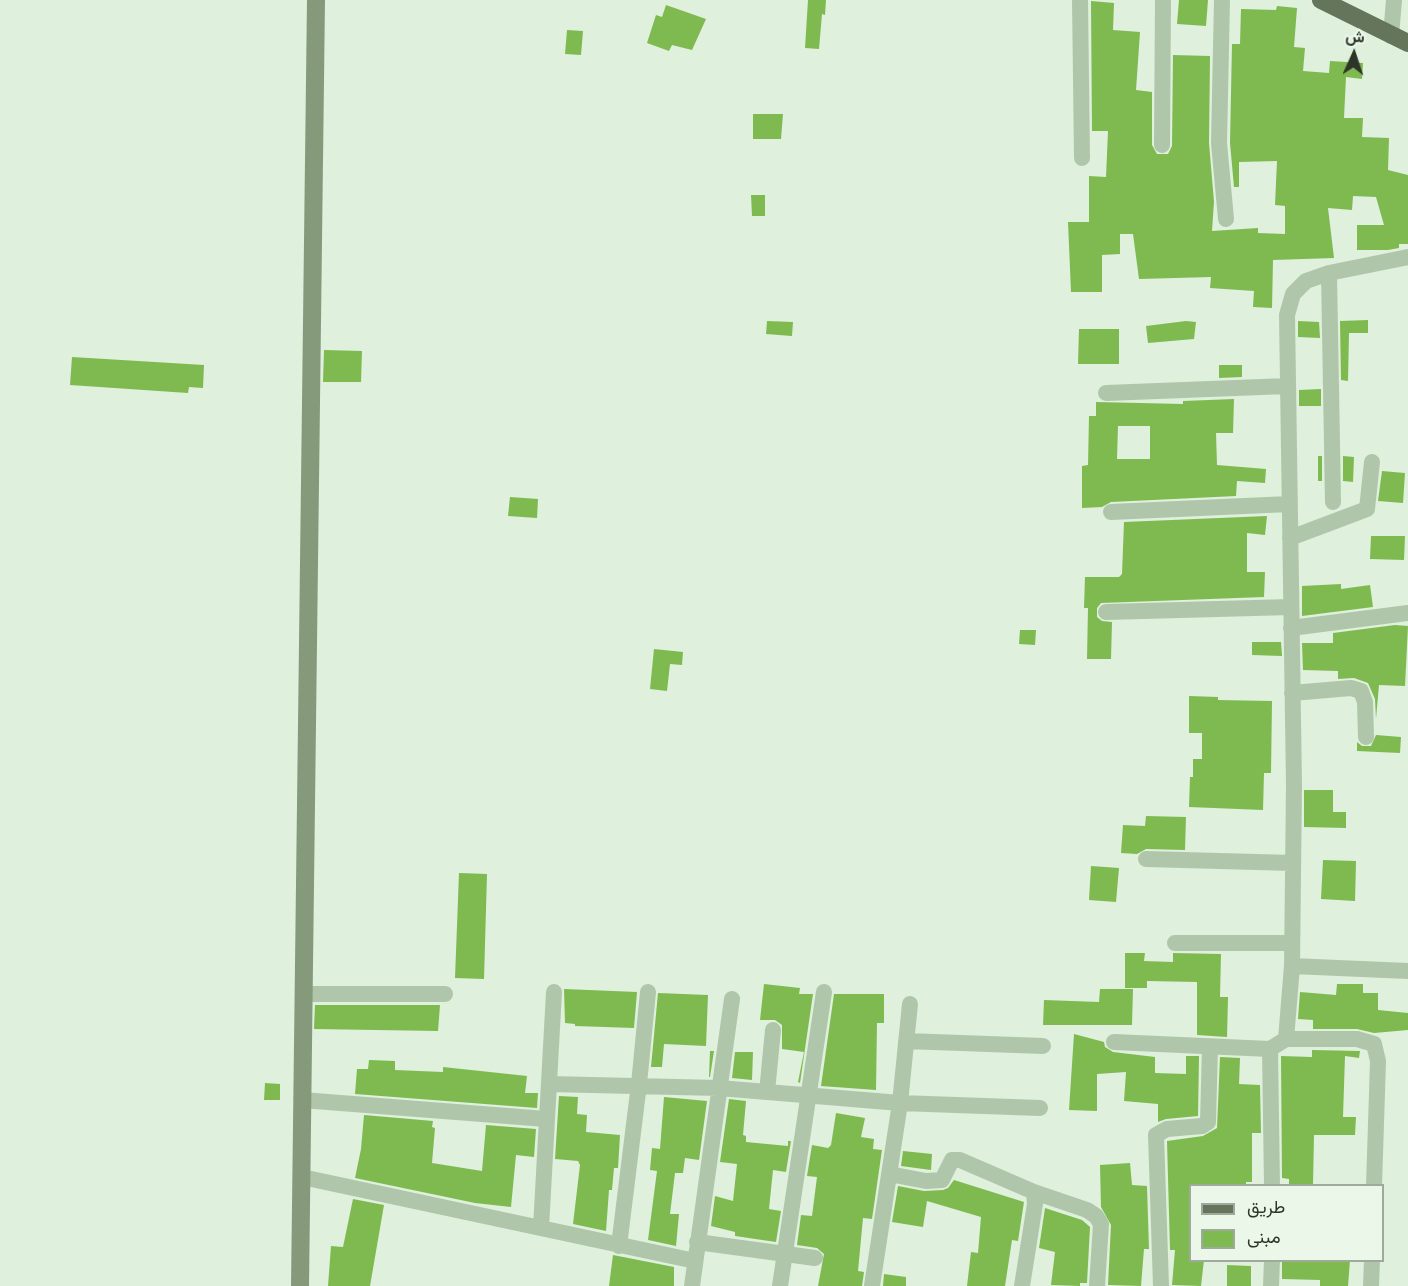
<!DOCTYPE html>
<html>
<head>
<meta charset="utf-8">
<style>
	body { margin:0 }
	#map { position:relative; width:1408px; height:1286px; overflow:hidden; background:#dff0dd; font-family:"Asap Condensed",Vazirmatn,sans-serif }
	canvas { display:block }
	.legend { position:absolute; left:1189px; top:1184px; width:195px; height:78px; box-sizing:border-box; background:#ebf8e9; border:2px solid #9faa9c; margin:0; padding:8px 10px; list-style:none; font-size:18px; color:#2d3529 }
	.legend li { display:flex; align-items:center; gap:12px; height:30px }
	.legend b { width:30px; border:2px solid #9faa9c }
	.north { position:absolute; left:1324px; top:24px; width:60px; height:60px; -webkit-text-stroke:4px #ebf8e9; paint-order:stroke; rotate:3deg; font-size:16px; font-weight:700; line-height:24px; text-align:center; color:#2d3529 }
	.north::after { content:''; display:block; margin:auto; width:21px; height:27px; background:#2d3529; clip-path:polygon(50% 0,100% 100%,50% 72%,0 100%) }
</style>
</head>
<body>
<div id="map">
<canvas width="1408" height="1286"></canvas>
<ul class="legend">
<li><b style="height:8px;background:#64755b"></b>طريق</li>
<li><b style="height:16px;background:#7eba50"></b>مبنى</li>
</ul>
<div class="north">ش</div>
</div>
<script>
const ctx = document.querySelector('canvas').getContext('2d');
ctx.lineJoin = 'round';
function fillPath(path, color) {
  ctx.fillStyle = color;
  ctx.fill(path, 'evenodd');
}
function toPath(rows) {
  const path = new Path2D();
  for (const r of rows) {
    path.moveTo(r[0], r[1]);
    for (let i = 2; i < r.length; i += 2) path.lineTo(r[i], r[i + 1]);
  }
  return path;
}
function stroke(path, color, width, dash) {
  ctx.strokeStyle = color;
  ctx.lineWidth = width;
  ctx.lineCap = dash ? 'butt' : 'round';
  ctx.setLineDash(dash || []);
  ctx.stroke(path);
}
fillPath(toPath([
	[808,0,826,0,825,15,822,14,819,49,805,48],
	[1179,0,1208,0,1206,26,1177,24],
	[1091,1,1114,3,1113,30,1140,32,1136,90,1152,92,1152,145,1157,154,1168,154,1172,146,1173,55,1210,56,1209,143,1214,202,1212,231,1258,228,1258,233,1285,234,1285,206,1275,205,1277,161,1239,162,1239,187,1234,187,1230,143,1232,44,1240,44,1241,9,1276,10,1277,6,1297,8,1294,47,1305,48,1303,71,1329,73,1330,61,1363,63,1362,79,1346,77,1344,118,1363,118,1362,137,1389,138,1388,170,1408,175,1408,244,1399,244,1399,248,1388,250,1357,250,1357,225,1384,225,1376,197,1353,196,1352,210,1328,208,1334,258,1273,260,1272,308,1253,307,1254,291,1210,288,1211,277,1139,279,1133,234,1120,234,1120,254,1102,255,1102,292,1071,292,1068,222,1089,222,1089,176,1106,177,1108,131,1092,131],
	[666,5,706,19,692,50,672,45,669,51,647,43,656,15,662,17],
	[567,30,583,31,581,55,565,54],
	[753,114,783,114,781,139,753,139],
	[751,195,765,195,765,216,752,216],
	[1368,320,1368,333,1349,333,1348,381,1341,380,1340,321],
	[767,321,793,322,792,336,766,334],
	[1186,321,1196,322,1194,339,1148,343,1146,326],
	[1298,321,1319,322,1320,338,1298,337],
	[1079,329,1119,329,1119,364,1078,364],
	[324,350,362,351,361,382,323,382],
	[72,357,204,365,203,388,189,387,188,393,70,385],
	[1219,365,1242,365,1242,377,1219,378],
	[1321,389,1321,406,1299,406,1299,390],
	[1234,399,1233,433,1216,433,1217,465,1266,469,1265,483,1237,481,1236,496,1111,502,1102,507,1082,508,1082,466,1088,465,1089,416,1096,416,1096,402,1183,404,1183,401],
	[1118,426,1150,426,1150,459,1117,459],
	[1318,456,1322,456,1322,481,1318,481],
	[1343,456,1354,457,1353,482,1343,481],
	[1382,471,1405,473,1403,503,1378,501],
	[510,497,538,499,537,518,508,516],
	[1267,516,1265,535,1247,533,1247,572,1265,572,1264,597,1101,603,1097,608,1097,617,1102,621,1112,622,1111,659,1087,659,1088,608,1084,608,1085,577,1119,577,1122,574,1124,522],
	[1371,536,1405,536,1404,560,1370,559],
	[1341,584,1341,589,1370,585,1373,607,1302,616,1302,586],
	[1395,625,1408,626,1405,686,1379,685,1376,719,1375,699,1368,683,1354,678,1338,679,1338,671,1303,670,1302,643,1333,643,1333,633],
	[1020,630,1036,630,1035,645,1019,644],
	[1252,642,1281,642,1282,656,1252,655],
	[654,649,683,652,682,665,670,664,667,691,650,689],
	[1189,696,1218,697,1218,700,1272,701,1271,773,1264,773,1263,810,1189,807,1190,777,1193,777,1193,759,1202,759,1202,733,1189,733],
	[1376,735,1401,737,1400,753,1357,751,1357,742,1362,746,1371,746],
	[1304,790,1333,790,1333,812,1346,812,1346,828,1304,827],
	[1146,816,1186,817,1185,850,1146,849,1137,854,1121,853,1123,825,1145,826],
	[1323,860,1356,861,1355,901,1321,899],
	[1091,866,1119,868,1116,902,1089,900],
	[459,873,487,874,484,979,455,978],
	[1125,953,1145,953,1144,961,1173,962,1173,953,1221,954,1220,997,1228,997,1227,1037,1197,1035,1197,982,1147,981,1147,988,1125,988],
	[764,984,800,988,799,994,813,994,800,1083,798,1082,804,1052,782,1049,782,1025,775,1020,760,1020],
	[1337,984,1363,984,1363,993,1378,993,1378,1010,1408,1013,1408,1030,1374,1033,1357,1029,1313,1029,1313,1020,1298,1019,1300,992,1336,995],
	[564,989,637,992,634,1028,575,1026,575,1024,565,1023],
	[1100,989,1133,989,1132,1025,1043,1025,1044,1000,1099,1002],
	[658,993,708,995,706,1046,664,1044,662,1067,651,1067],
	[834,994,884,994,884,1023,877,1023,876,1090,821,1086],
	[315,1005,440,1005,438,1031,314,1029],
	[1074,1034,1104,1042,1105,1047,1113,1052,1155,1057,1155,1073,1186,1074,1186,1056,1199,1056,1198,1116,1166,1119,1158,1122,1158,1104,1124,1101,1126,1072,1097,1074,1097,1111,1069,1110],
	[1312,1050,1360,1051,1359,1058,1345,1056,1343,1117,1356,1117,1355,1135,1314,1135,1313,1185,1289,1185,1289,1179,1282,1178,1281,1056,1312,1057],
	[710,1051,714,1051,710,1077,709,1077],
	[735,1052,753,1052,752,1080,732,1078],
	[1220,1057,1240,1058,1239,1084,1260,1085,1261,1133,1252,1133,1252,1182,1246,1182,1246,1185,1191,1185,1191,1260,1204,1260,1201,1286,1172,1285,1175,1250,1170,1250,1167,1141,1203,1136,1217,1128],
	[369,1060,395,1061,395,1070,443,1072,443,1067,527,1076,525,1093,538,1093,537,1108,355,1094,357,1069,368,1069],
	[265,1083,280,1084,280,1100,264,1100],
	[559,1096,578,1097,577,1114,587,1115,586,1132,620,1135,618,1168,614,1168,612,1190,609,1190,606,1231,573,1224,580,1165,578,1161,555,1159],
	[664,1097,707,1101,699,1160,685,1158,683,1173,675,1173,670,1214,679,1214,676,1246,648,1240,657,1171,650,1170,652,1148,660,1149],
	[729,1099,746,1101,743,1135,746,1136,746,1142,788,1146,788,1141,791,1141,786,1172,773,1170,769,1209,781,1211,776,1242,735,1236,735,1232,711,1226,715,1196,733,1201,737,1164,720,1162],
	[836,1113,865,1118,861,1137,874,1139,873,1149,882,1150,872,1219,863,1218,858,1271,864,1272,862,1286,818,1286,824,1254,817,1248,797,1245,801,1215,812,1216,817,1177,807,1176,812,1145,828,1148,831,1145],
	[364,1115,433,1121,432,1127,435,1128,432,1163,482,1171,486,1125,536,1129,534,1157,516,1155,511,1207,475,1203,355,1178,361,1149],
	[903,1151,932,1154,931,1170,901,1166],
	[1130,1163,1132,1185,1147,1186,1149,1249,1144,1249,1141,1286,1108,1285,1111,1225,1101,1207,1100,1165],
	[954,1180,1024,1202,1018,1241,1012,1240,1005,1286,967,1286,971,1252,978,1253,981,1217,927,1201,923,1227,892,1222,898,1186,924,1191,943,1190,948,1188],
	[353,1199,384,1205,370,1286,328,1286,331,1246,343,1247],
	[1045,1208,1082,1220,1090,1227,1087,1283,1080,1283,1080,1286,1051,1285,1055,1252,1039,1248],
	[613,1255,674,1267,674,1286,609,1286],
	[1282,1260,1350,1260,1348,1286,1320,1286,1320,1280,1282,1279],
	[1227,1265,1251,1266,1251,1286,1227,1286],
	[884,1274,906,1277,906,1286,883,1286]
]), '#7eba50');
stroke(toPath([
	[1080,0,1082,158],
	[1222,0,1219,143,1226,219],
	[1391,36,1394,0],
	[1162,145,1163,0],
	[1329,273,1333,502],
	[1106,393,1287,386],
	[1111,512,1289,504],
	[1290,538,1367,509,1372,462],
	[1106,612,1291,607],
	[1291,628,1408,613],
	[1292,693,1351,688,1361,691,1365,702,1366,737],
	[1146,859,1293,863],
	[1175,943,1292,943],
	[1292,966,1408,971],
	[304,994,445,994],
	[1286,1039,1292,966,1294,785,1287,315,1293,294,1306,281,1329,273,1408,257],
	[906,1041,1043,1046],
	[1114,1042,1270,1049,1286,1039,1357,1039,1374,1044,1378,1061,1374,1186],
	[1270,1049,1272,1186],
	[549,1084,719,1088,900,1103,1040,1108],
	[767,1092,773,1030],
	[302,1100,546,1119],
	[889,1174,926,1181,942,1180,952,1160,960,1160,1034,1192,1035,1204,1022,1286],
	[302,1177,695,1261],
	[1034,1192,1087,1210,1096,1216,1101,1224,1097,1286],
	[541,1228,554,992],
	[697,1242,815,1258],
	[619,1246,639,1084,648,992],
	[692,1286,732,999],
	[780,1286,824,992],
	[872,1286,900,1103,910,1004],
	[1161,1286,1156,1135,1167,1129,1202,1126,1208,1122,1210,1047],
	[1271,1286,1272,1260],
	[1371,1286,1372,1260]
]), '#b0c6aa', 16);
stroke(toPath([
	[300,1286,316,0]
]), '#859a7b', 18);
stroke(toPath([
	[1321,0,1408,43]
]), '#64755b', 18);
</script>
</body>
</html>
